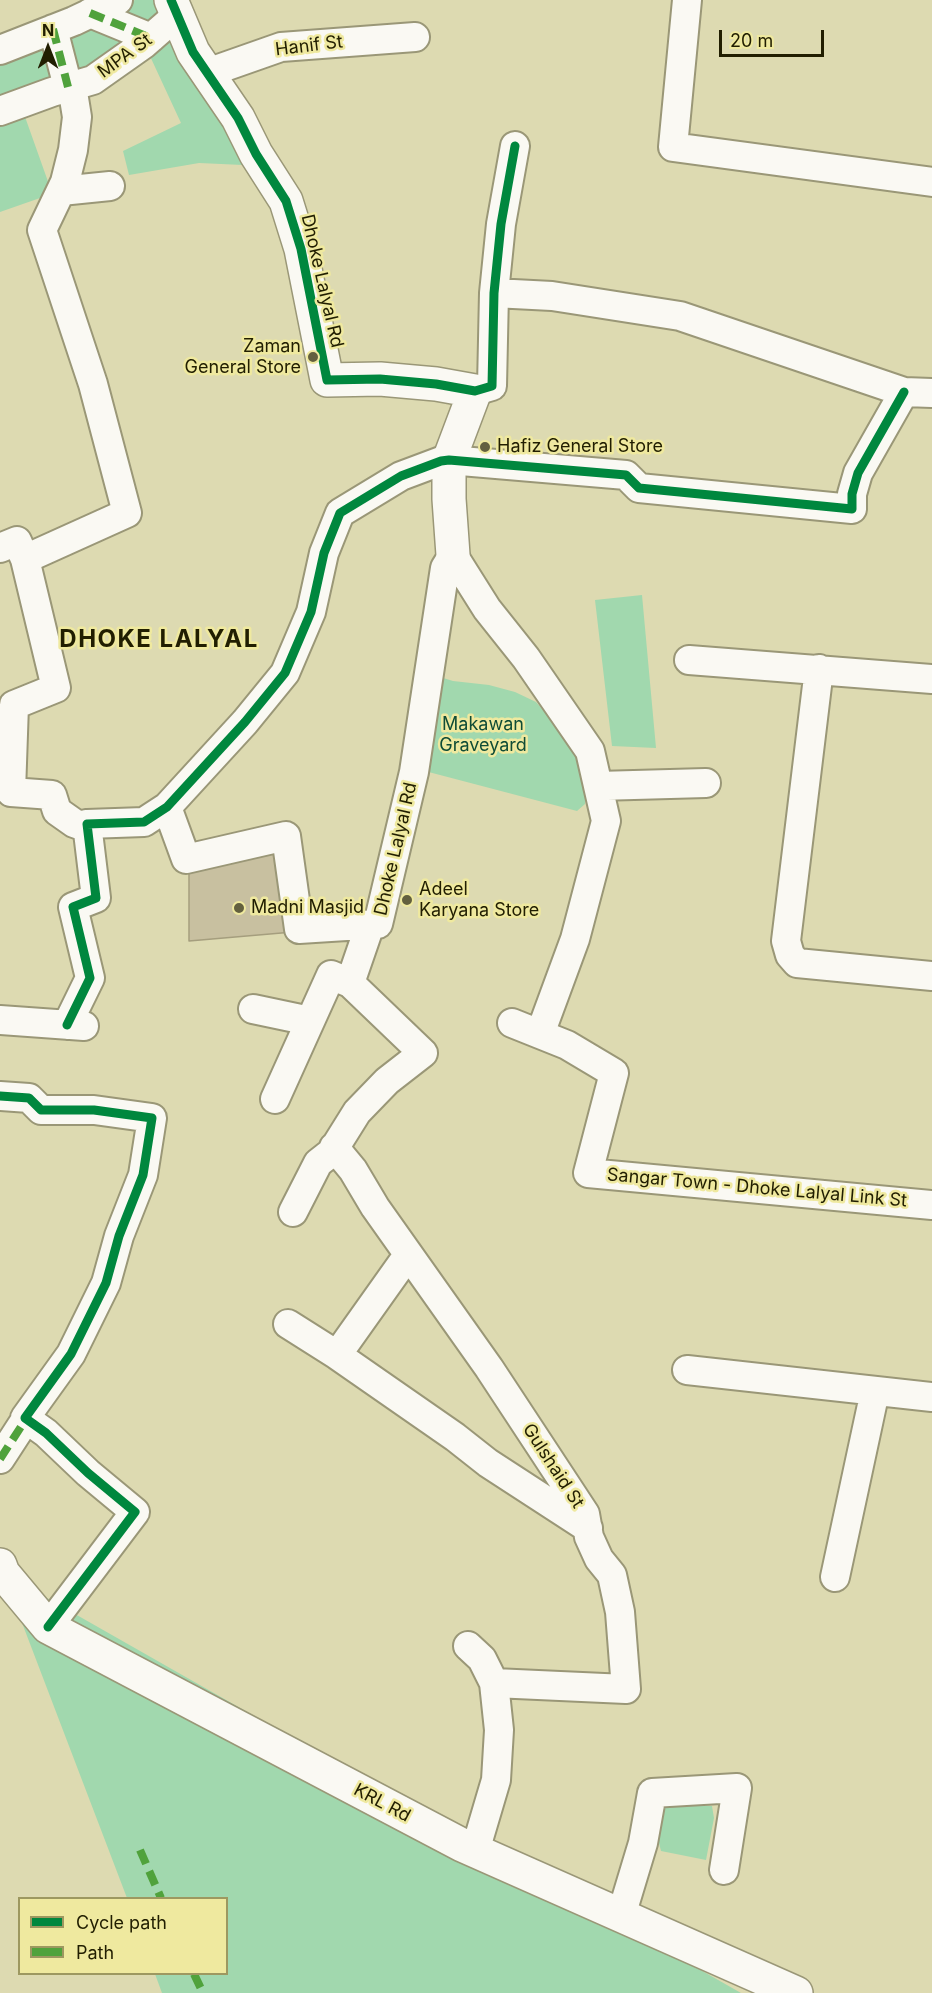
<!DOCTYPE html>
<html>
<head>
<meta charset="utf-8">
<style>
	body { margin:0 }
	#map { position:relative; width:932px; height:1993px; overflow:hidden; background:#dddab1; font-family:Inter,sans-serif }
	canvas { display:block }
	.legend { position:absolute; left:18px; top:1897px; width:210px; height:78px; box-sizing:border-box; background:#efe99f; border:2px solid #9d9860; margin:0; padding:8px 10px; list-style:none; font-size:18px; color:#211e01 }
	.legend li { display:flex; align-items:center; gap:12px; height:30px }
	.legend b { width:30px; border:2px solid #9d9860 }
	.north { position:absolute; left:18px; top:18px; width:60px; height:60px; -webkit-text-stroke:4px #efe99f; paint-order:stroke; rotate:0deg; font-size:16px; font-weight:700; line-height:24px; text-align:center; color:#211e01 }
	.north::after { content:''; display:block; margin:auto; width:21px; height:27px; background:#211e01; clip-path:polygon(50% 0,100% 100%,50% 72%,0 100%) }
	.scale { position:absolute; left:719px; top:30px; width:105px; height:27px; box-sizing:border-box; border:3px solid #211e01; border-top:0; padding-left:8px; font-size:18px; line-height:21px; white-space:nowrap; color:#211e01; -webkit-text-stroke:4px #efe99f; paint-order:stroke }
</style>
</head>
<body>
<div id="map">
<canvas width="932" height="1993"></canvas>
<ul class="legend">
<li><b style="height:8px;background:#00873e"></b>Cycle path</li>
<li><b style="height:8px;background:#50a23c"></b>Path</li>
</ul>
<div class="north">N</div>
<div class="scale">20 m</div>
</div>
<script>
const ctx = document.querySelector('canvas').getContext('2d');
ctx.lineJoin = 'round';
function fillPath(path, color) {
  ctx.fillStyle = color;
  ctx.fill(path, 'evenodd');
}
function toPath(rows) {
  const path = new Path2D();
  for (const r of rows) {
    path.moveTo(r[0], r[1]);
    for (let i = 2; i < r.length; i += 2) path.lineTo(r[i], r[i + 1]);
  }
  return path;
}
function stroke(path, color, width, dash) {
  ctx.strokeStyle = color;
  ctx.lineWidth = width;
  ctx.lineCap = dash ? 'butt' : 'round';
  ctx.setLineDash(dash || []);
  ctx.stroke(path);
}
function label(font, color, halo, rows, align = 'center') {
  ctx.font = font + ' Inter,sans-serif';
  ctx.lineWidth = 5;
  ctx.setLineDash([]);
  ctx.textBaseline = 'middle';
  ctx.strokeStyle = halo;
  ctx.fillStyle = color;
  for (const [text, x, y, turn = 0] of rows) {
    ctx.save();
    ctx.translate(x, y);
    ctx.rotate((+turn || 0) * Math.PI / 180);
    ctx.textAlign = isNaN(turn) ? turn : align;
    if (halo) ctx.strokeText(text, 0, 0);
    ctx.fillText(text, 0, 0);
    ctx.restore();
  }
}
fillPath(toPath([
	[135,0,168,0,172,3,98,68,0,105,0,61,46,42],
	[171,36,241,148,243,165,199,163,129,175,123,151,181,123,149,54],
	[24,114,51,190,40,198,0,212,0,124],
	[642,595,656,748,612,746,595,600],
	[440,677,453,681,489,685,515,692,536,702,572,743,580,760,585,780,585,804,577,811,421,770],
	[3,1573,741,1993,162,1993,155,1974,226,1974,226,1898,127,1898],
	[662,1804,712,1806,714,1818,706,1860,661,1851,659,1843,659,1828]
]), '#a1d8ae');
const building = toPath([
	[280,849,293,932,189,941,189,867,280,849]
]);
fillPath(building, '#c8c0a0');
stroke(building, '#a59e7e', 1.5);
const street = toPath([
	[687,0,673,147,932,182],
	[90,13,151,38],
	[53,29,68,87],
	[0,50,74,21,118,0],
	[207,73,281,47,415,37],
	[0,111,52,92,93,80,144,44,176,16],
	[61,191,110,186],
	[494,293,552,296,680,316,904,392,932,393],
	[475,391,492,386,494,293,501,224,515,146],
	[0,548,17,541,25,559,56,688,14,705,11,792],
	[25,559,127,513,93,384,42,230,65,182,73,150,77,117,72,86],
	[689,660,932,679],
	[819,669,786,941,790,955,797,963,932,976],
	[598,786,706,783],
	[11,792,52,795,57,811,74,823,88,828],
	[167,807,186,859,286,836,299,929,378,924,414,772,445,568,453,555,487,609,526,658,590,751,606,821,575,939,540,1034],
	[253,1009,310,1021],
	[0,1020,84,1026],
	[512,1023,567,1045,614,1073,588,1173,932,1205],
	[67,1025,90,978,73,907,96,898,87,824,144,822,167,807,245,722,285,673,311,612,324,553,340,513,401,476,441,461,449,460,626,475,639,488,852,509,852,494,858,473,904,392],
	[0,1096,29,1098,41,1110,94,1110,152,1118,143,1175,119,1236,106,1283,71,1354,25,1418,46,1433,88,1473,135,1512,48,1627],
	[275,1099,331,975,350,983],
	[334,1147,353,1170,375,1207,489,1368,585,1514,589,1537,599,1559,612,1575,620,1612,626,1689,494,1683],
	[293,1212,318,1163,332,1152,357,1112,387,1081,423,1053,350,983,370,925],
	[288,1324,337,1355,455,1437,488,1463,588,1528],
	[337,1355,408,1255],
	[687,1370,932,1397],
	[0,1459,26,1419],
	[835,1577,875,1391],
	[468,1646,482,1659,494,1683,499,1730,496,1780,475,1851],
	[621,1916,643,1843,652,1793,737,1788,724,1870]
]);
const secondary = toPath([
	[171,0,193,52,238,118,256,154,286,201,301,249,327,380,380,379,436,384,475,391,449,460,449,499,453,555]
]);
const primary = toPath([
	[0,1565,3,1573,48,1627,462,1845,796,1993]
]);
stroke(street, '#9a9777', 32);
stroke(secondary, '#9a9777', 36);
stroke(primary, '#9a9777', 36);
stroke(street, '#faf9f3', 28);
stroke(secondary, '#faf9f3', 33);
stroke(primary, '#faf9f3', 33);
stroke(toPath([
	[90,13,151,38],
	[53,29,68,87],
	[0,1459,26,1419],
	[140,1850,161,1898],
	[194,1974,203,1993]
]), '#50a23c', 8, [15, 8]);
stroke(toPath([
	[171,0,193,52,238,118,256,154,286,201,301,249,327,380,380,379,436,384,475,391,492,386,494,293,501,224,515,146],
	[67,1025,90,978,73,907,96,898,87,824,144,822,167,807,245,722,285,673,311,612,324,553,340,513,401,476,441,461,449,460,626,475,639,488,852,509,852,494,858,473,904,392],
	[0,1096,29,1098,41,1110,94,1110,152,1118,143,1175,119,1236,106,1283,71,1354,25,1418,46,1433,88,1473,135,1512,48,1627]
]), '#00873e', 9);
for (const [x, y, r, color] of [
	[313,357,6,"#63603f"],
	[485,447,6,"#63603f"],
	[407,900,6,"#63603f"],
	[239,908,6,"#63603f"]
]) {
  const dot = new Path2D();
  dot.arc(x, y, r, 0, 2 * Math.PI);
  ctx.fillStyle = color;
  ctx.fill(dot);
  stroke(dot, '#efe99f', 2);
}
label('18px', '#211e01', '#efe99f', [
	["Hanif St",309,46,-7],
	["MPA St",125,56,-36],
	["Dhoke Lalyal Rd",322,281,77],
	["Dhoke Lalyal Rd",396,849,-77],
	["Sangar Town - Dhoke Lalyal Link St",757,1188,5],
	["Gulshaid St",553,1466,57],
	["KRL Rd",382,1803,28]
]);
label('18px', '#211e01', '#efe99f', [
	["Zaman",301,347,"right"],
	["General Store",301,368,"right"],
	["Hafiz General Store",497,447],
	["Adeel",419,890],
	["Karyana Store",419,911],
	["Madni Masjid",251,908]
], 'left');
label('18px', '#0f4c36', '#efe99f', [
	["Makawan",483,725],
	["Graveyard",483,746]
]);
ctx.letterSpacing = '1.5px';
label('bold 24px', '#211e01', '#efe99f', [
	["DHOKE LALYAL",159,640]
]);
ctx.letterSpacing = '0px';
</script>
</body>
</html>
